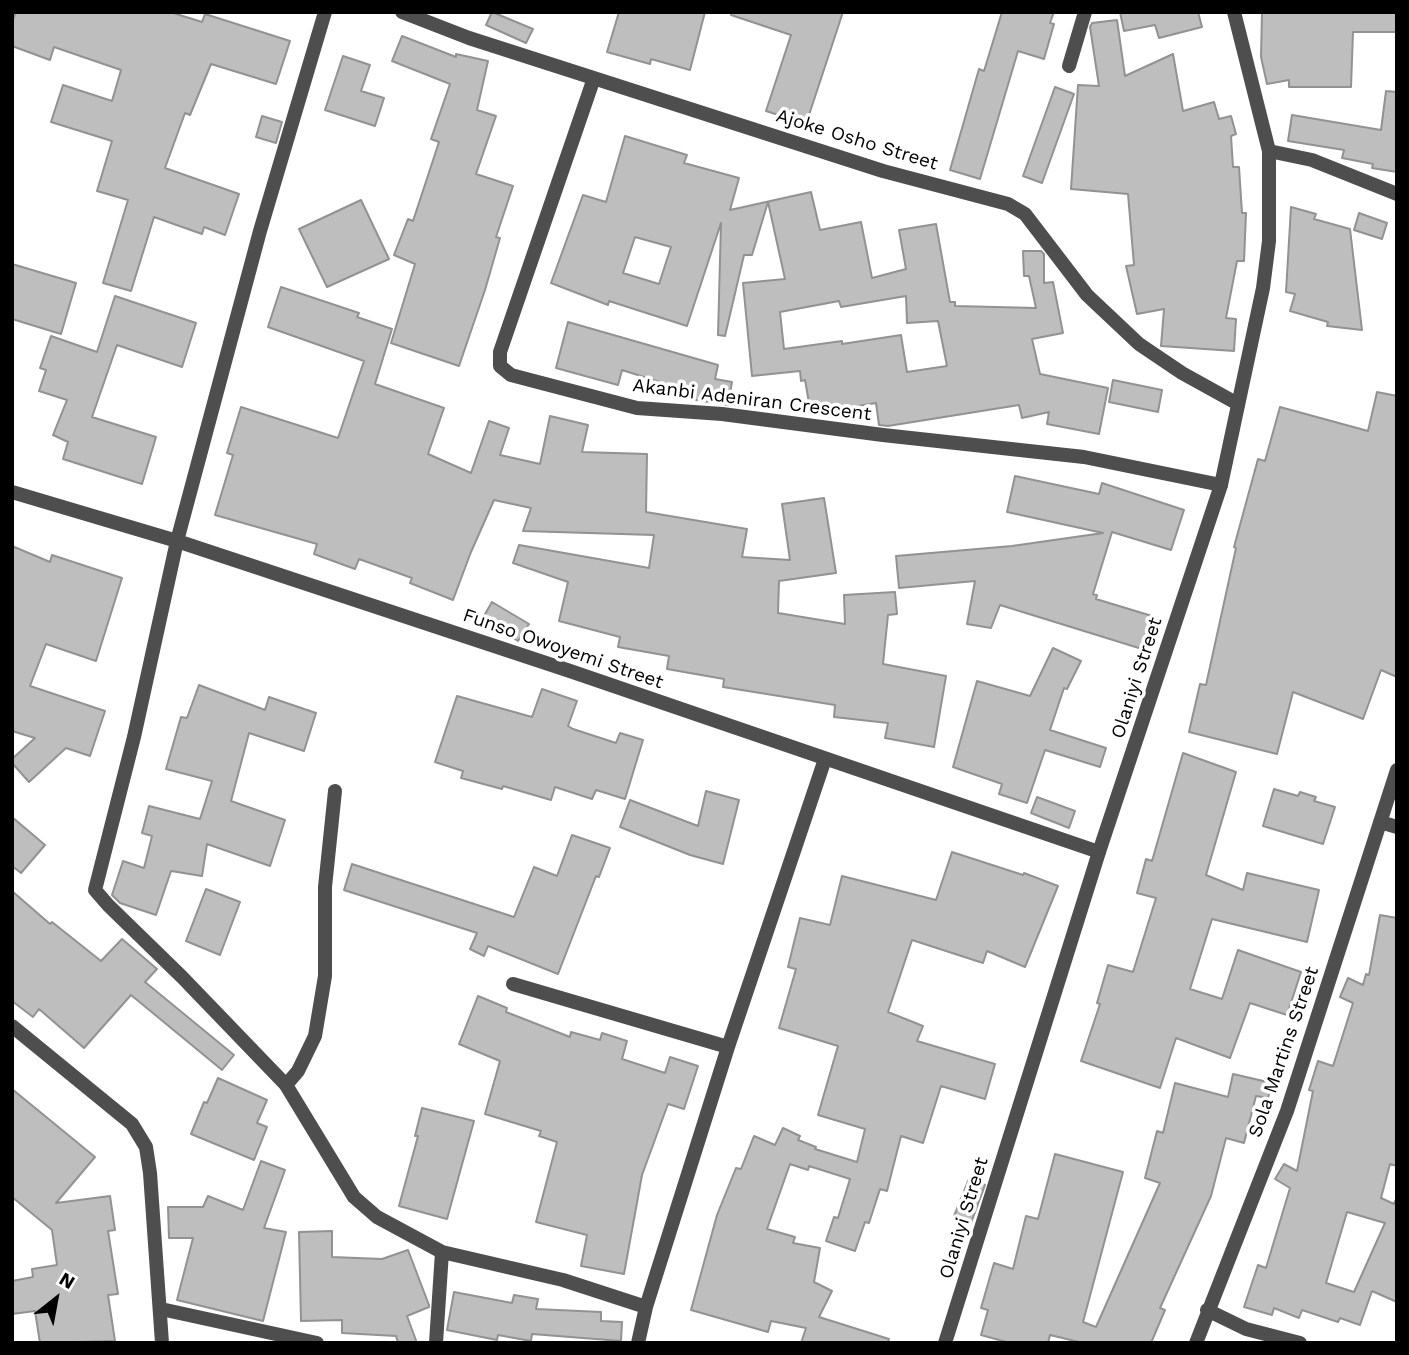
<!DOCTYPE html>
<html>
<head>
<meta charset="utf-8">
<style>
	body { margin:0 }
	#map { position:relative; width:1409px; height:1355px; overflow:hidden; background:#fff; font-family:"Work Sans",sans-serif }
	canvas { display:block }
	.frame { position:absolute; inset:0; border:14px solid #000; pointer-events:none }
	.north { position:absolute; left:21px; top:1264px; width:70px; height:70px; -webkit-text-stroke:5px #fff; paint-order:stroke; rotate:31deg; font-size:19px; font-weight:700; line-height:28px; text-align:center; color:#000 }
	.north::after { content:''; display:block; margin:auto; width:24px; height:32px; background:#000; clip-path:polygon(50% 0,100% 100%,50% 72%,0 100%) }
</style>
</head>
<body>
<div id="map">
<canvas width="1409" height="1355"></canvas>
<div class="frame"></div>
<div class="north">N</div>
</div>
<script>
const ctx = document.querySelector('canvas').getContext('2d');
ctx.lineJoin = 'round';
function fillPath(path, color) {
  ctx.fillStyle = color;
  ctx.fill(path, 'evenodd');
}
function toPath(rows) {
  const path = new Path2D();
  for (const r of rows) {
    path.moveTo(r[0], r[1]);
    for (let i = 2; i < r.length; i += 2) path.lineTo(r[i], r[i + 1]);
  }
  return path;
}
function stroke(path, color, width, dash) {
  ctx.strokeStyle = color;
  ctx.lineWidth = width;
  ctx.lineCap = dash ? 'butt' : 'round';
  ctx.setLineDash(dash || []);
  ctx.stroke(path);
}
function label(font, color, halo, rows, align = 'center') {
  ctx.font = font + ' "Work Sans",sans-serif';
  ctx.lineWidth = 7;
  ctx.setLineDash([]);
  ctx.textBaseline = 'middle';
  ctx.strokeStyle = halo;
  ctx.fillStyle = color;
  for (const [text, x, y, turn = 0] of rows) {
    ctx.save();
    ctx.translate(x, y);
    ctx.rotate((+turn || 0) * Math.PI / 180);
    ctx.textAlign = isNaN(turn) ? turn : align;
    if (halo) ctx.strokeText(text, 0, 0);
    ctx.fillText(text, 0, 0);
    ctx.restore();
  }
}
const building = toPath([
	[16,12,170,12,202,22,205,14,290,41,276,84,211,64,190,115,185,113,165,168,239,194,225,235,204,227,202,234,154,217,131,291,103,283,128,200,97,191,112,141,51,122,63,85,112,101,121,70,54,47,50,60,12,46,12,22,16,12],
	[492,12,533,29,526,43,486,25,492,12],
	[619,12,705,12,690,70,651,59,650,64,607,52,619,12],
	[732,12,843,12,806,124,766,111,791,35,731,15,732,12],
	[1002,12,1054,12,1050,23,1054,24,1044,59,1018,51,980,179,950,170,979,69,984,71,1002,12],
	[1120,12,1198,12,1202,27,1159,38,1155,25,1124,31,1120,12],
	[1262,12,1397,12,1397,32,1353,32,1351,87,1289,87,1289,80,1267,84,1261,57,1262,12],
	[1117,20,1125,76,1173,54,1183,111,1214,102,1219,119,1231,116,1236,134,1231,136,1233,167,1239,167,1242,213,1246,213,1244,261,1237,261,1226,318,1236,319,1234,351,1161,346,1164,309,1137,314,1126,266,1134,265,1128,194,1071,189,1078,85,1099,86,1090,27,1092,23,1117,20],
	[402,36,456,57,456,54,488,61,477,110,496,116,476,174,513,186,496,237,500,238,485,290,459,366,391,343,415,264,394,255,408,219,413,221,439,142,431,139,450,84,392,61,402,36],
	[343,56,370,65,361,91,384,98,375,126,325,110,343,56],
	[1055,87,1074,94,1042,183,1023,176,1055,87],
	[1386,91,1397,92,1397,172,1372,168,1373,164,1342,158,1344,150,1288,141,1292,115,1381,130,1386,91],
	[262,116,282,122,276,143,256,137,262,116],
	[625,136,687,155,684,163,739,178,730,210,811,192,820,230,861,222,872,278,906,269,899,230,936,224,950,302,955,302,955,306,1036,308,1029,276,1024,276,1023,251,1041,251,1044,254,1044,283,1053,282,1063,333,1032,339,1040,374,1108,388,1099,434,1047,424,1049,412,1022,418,1019,405,888,426,879,425,876,403,811,414,805,380,801,381,800,371,752,376,743,283,785,279,768,202,752,255,744,255,725,336,718,335,721,223,687,326,609,301,608,305,551,283,583,195,606,202,625,136],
	[635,237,671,247,659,284,623,273,635,237],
	[906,296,907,323,938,321,947,366,907,372,901,335,842,344,842,341,784,349,780,312,839,301,841,307,906,296],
	[361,200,389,259,327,287,299,229,361,200],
	[1291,207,1316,214,1314,219,1350,229,1362,330,1327,326,1328,322,1290,311,1295,294,1286,292,1291,207],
	[1359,213,1387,223,1382,239,1354,230,1359,213],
	[12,264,76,283,61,334,12,319,12,264],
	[281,287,359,313,357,317,392,329,375,384,444,408,428,454,471,473,489,421,509,428,500,455,540,464,550,416,588,425,582,452,647,454,646,512,747,529,742,557,790,560,782,504,824,498,836,573,779,581,778,613,845,624,844,595,895,592,897,614,888,615,883,664,946,676,934,747,885,738,888,723,834,717,835,705,723,687,724,679,667,669,669,656,618,647,620,637,559,621,568,582,513,563,519,545,649,568,654,535,523,531,531,508,494,500,471,552,453,600,410,583,412,578,359,559,355,569,314,554,317,544,215,515,233,455,227,453,241,407,338,438,364,361,268,327,281,287],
	[115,296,196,323,182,367,117,345,92,417,156,437,142,484,63,459,68,442,53,435,67,400,39,391,46,370,40,368,51,336,97,352,115,296],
	[568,322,718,365,715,379,732,382,728,405,690,399,691,392,622,370,618,385,556,368,568,322],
	[1113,380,1162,390,1158,412,1109,402,1113,380],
	[1377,392,1397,396,1397,677,1381,670,1363,719,1293,692,1277,754,1189,732,1200,684,1206,685,1236,548,1234,547,1258,459,1265,461,1280,407,1368,431,1377,392],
	[1015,476,1099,494,1102,483,1184,510,1171,550,1112,532,1093,594,1097,595,1096,599,1152,616,1142,649,1000,605,991,628,967,624,975,581,899,588,896,556,1012,546,1103,533,1007,512,1015,476],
	[12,546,50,562,52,555,122,578,96,661,46,644,30,686,105,711,90,756,66,748,29,782,12,763,12,759,35,738,12,731,12,546],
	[492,602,529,624,518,641,482,619,492,602],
	[1053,648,1081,661,1067,689,1064,688,1050,730,1106,748,1100,767,1045,750,1027,803,999,794,1002,784,953,767,977,681,1030,696,1053,648],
	[199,685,265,710,269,697,316,713,304,751,249,733,231,801,285,820,270,866,207,844,202,876,171,871,156,915,120,903,112,895,123,861,144,868,152,836,142,833,149,806,200,819,212,781,166,769,181,717,187,718,199,685],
	[542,689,577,701,568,726,573,729,616,743,620,733,643,740,625,799,596,790,592,799,555,787,551,800,503,786,502,789,461,778,463,771,435,762,457,696,532,717,542,689],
	[1183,753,1236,772,1206,875,1243,890,1247,873,1319,890,1307,942,1212,919,1190,989,1222,999,1238,950,1301,972,1287,1015,1250,1003,1230,1058,1176,1038,1160,1088,1081,1061,1100,1004,1097,1003,1108,965,1133,972,1156,898,1137,893,1146,859,1152,861,1183,753],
	[1274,789,1298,796,1300,792,1316,797,1314,801,1335,807,1323,844,1263,826,1274,789],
	[706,791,739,800,723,864,690,855,620,827,630,800,698,826,706,791],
	[1037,797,1075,811,1069,828,1031,813,1037,797],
	[12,817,45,845,21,873,12,866,12,817],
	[572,835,610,848,599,877,596,876,558,974,488,946,484,956,470,949,477,933,344,890,352,864,514,917,534,867,557,876,572,835],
	[952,852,1023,875,1024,873,1058,886,1025,967,987,951,983,963,912,940,888,1012,923,1026,917,1041,995,1064,985,1099,941,1086,923,1143,901,1136,887,1191,880,1189,869,1223,865,1222,855,1251,826,1241,834,1217,838,1218,850,1179,809,1166,808,1170,790,1164,767,1229,795,1237,793,1243,820,1248,814,1282,832,1291,819,1317,889,1339,888,1343,801,1343,806,1328,771,1321,768,1332,691,1310,717,1215,736,1168,741,1169,754,1136,775,1145,783,1128,800,1136,798,1140,816,1147,815,1149,857,1162,865,1129,818,1115,838,1046,779,1028,796,969,788,967,800,918,830,925,842,876,936,900,952,852],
	[206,889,240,902,220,955,186,941,206,889],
	[12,891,50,924,52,922,101,961,122,939,157,969,145,982,234,1055,222,1070,131,995,84,1048,39,1009,33,1017,12,1001,12,891],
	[1380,915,1397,918,1397,1166,1390,1164,1381,1198,1394,1204,1397,1197,1397,1302,1372,1291,1360,1325,1340,1318,1338,1322,1302,1310,1299,1318,1274,1308,1272,1315,1244,1307,1258,1265,1266,1268,1290,1188,1275,1179,1284,1164,1297,1171,1313,1091,1309,1090,1318,1061,1333,1066,1353,1003,1340,997,1348,978,1363,985,1366,974,1369,975,1380,915],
	[1347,1212,1385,1223,1354,1292,1326,1283,1347,1212],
	[478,996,507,1008,506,1012,570,1037,571,1032,600,1040,602,1033,627,1041,622,1059,665,1073,670,1057,698,1066,684,1109,668,1104,642,1175,624,1274,581,1266,587,1235,536,1222,557,1142,539,1136,541,1131,485,1114,500,1061,459,1044,478,996],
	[1233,1074,1272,1083,1268,1098,1256,1096,1244,1143,1226,1138,1211,1196,1160,1308,1165,1310,1151,1343,1083,1343,1050,1335,1048,1343,1010,1343,981,1335,988,1310,981,1308,994,1263,1013,1269,1026,1216,1038,1219,1055,1154,1123,1172,1083,1322,1096,1327,1160,1183,1145,1178,1157,1131,1163,1133,1175,1083,1228,1097,1233,1074],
	[218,1078,267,1100,257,1123,267,1127,254,1160,191,1134,204,1102,207,1103,218,1078],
	[12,1089,95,1157,56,1203,110,1196,115,1230,108,1231,118,1294,108,1295,115,1341,40,1343,35,1311,12,1314,12,1281,33,1277,32,1269,57,1265,52,1230,12,1197,12,1089],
	[422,1108,474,1121,447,1219,399,1206,418,1136,415,1136,422,1108],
	[261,1161,285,1170,264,1228,286,1232,263,1321,177,1300,193,1238,169,1238,168,1207,203,1207,208,1196,243,1210,261,1161],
	[969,1179,985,1185,971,1223,954,1216,969,1179],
	[332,1231,332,1257,382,1259,408,1250,429,1305,429,1307,407,1316,417,1343,398,1343,396,1336,342,1333,342,1320,301,1321,299,1232,332,1231],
	[454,1292,512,1303,514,1295,538,1299,536,1309,601,1312,601,1321,622,1322,621,1341,532,1334,531,1341,498,1335,497,1340,447,1330,454,1292]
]);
fillPath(building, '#bebebe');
stroke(building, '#929292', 2);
stroke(toPath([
	[325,12,260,231,177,541,134,737,95,890,108,905,182,977,286,1085,354,1197,377,1217,442,1252,563,1280,646,1307],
	[402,12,469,38,883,171,1008,204,1025,214,1087,295,1139,344,1182,373,1238,404],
	[1069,66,1085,12],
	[594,78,500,352,500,366,511,375,637,408,722,414,883,435,1084,457,1221,485],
	[1269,151,1312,160,1397,194],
	[12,492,177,541,570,671,1099,852],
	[1380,822,1397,827],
	[513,984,728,1047],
	[12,1026,132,1124,146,1147,150,1173,162,1343],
	[286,1085,298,1071,315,1036,325,976,325,887,335,791],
	[161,1309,317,1343],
	[1207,1310,1246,1329,1300,1343],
	[436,1343,442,1252],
	[638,1343,646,1307,728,1047,825,759],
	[1196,1343,1287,1111,1397,770]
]), '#4e4e4e', 14);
stroke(toPath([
	[945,1343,1099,852,1221,485,1263,288,1269,241,1269,151,1234,12]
]), '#4e4e4e', 14);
label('19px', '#000', '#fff', [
	["Ajoke Osho Street",857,140,17],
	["Akanbi Adeniran Crescent",752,400,7],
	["Funso Owoyemi Street",563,649,19],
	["Olaniyi Street",1137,678,-72],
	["Sola Martins Street",1284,1052,-71],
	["Olaniyi Street",964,1218,-73]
]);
</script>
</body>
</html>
